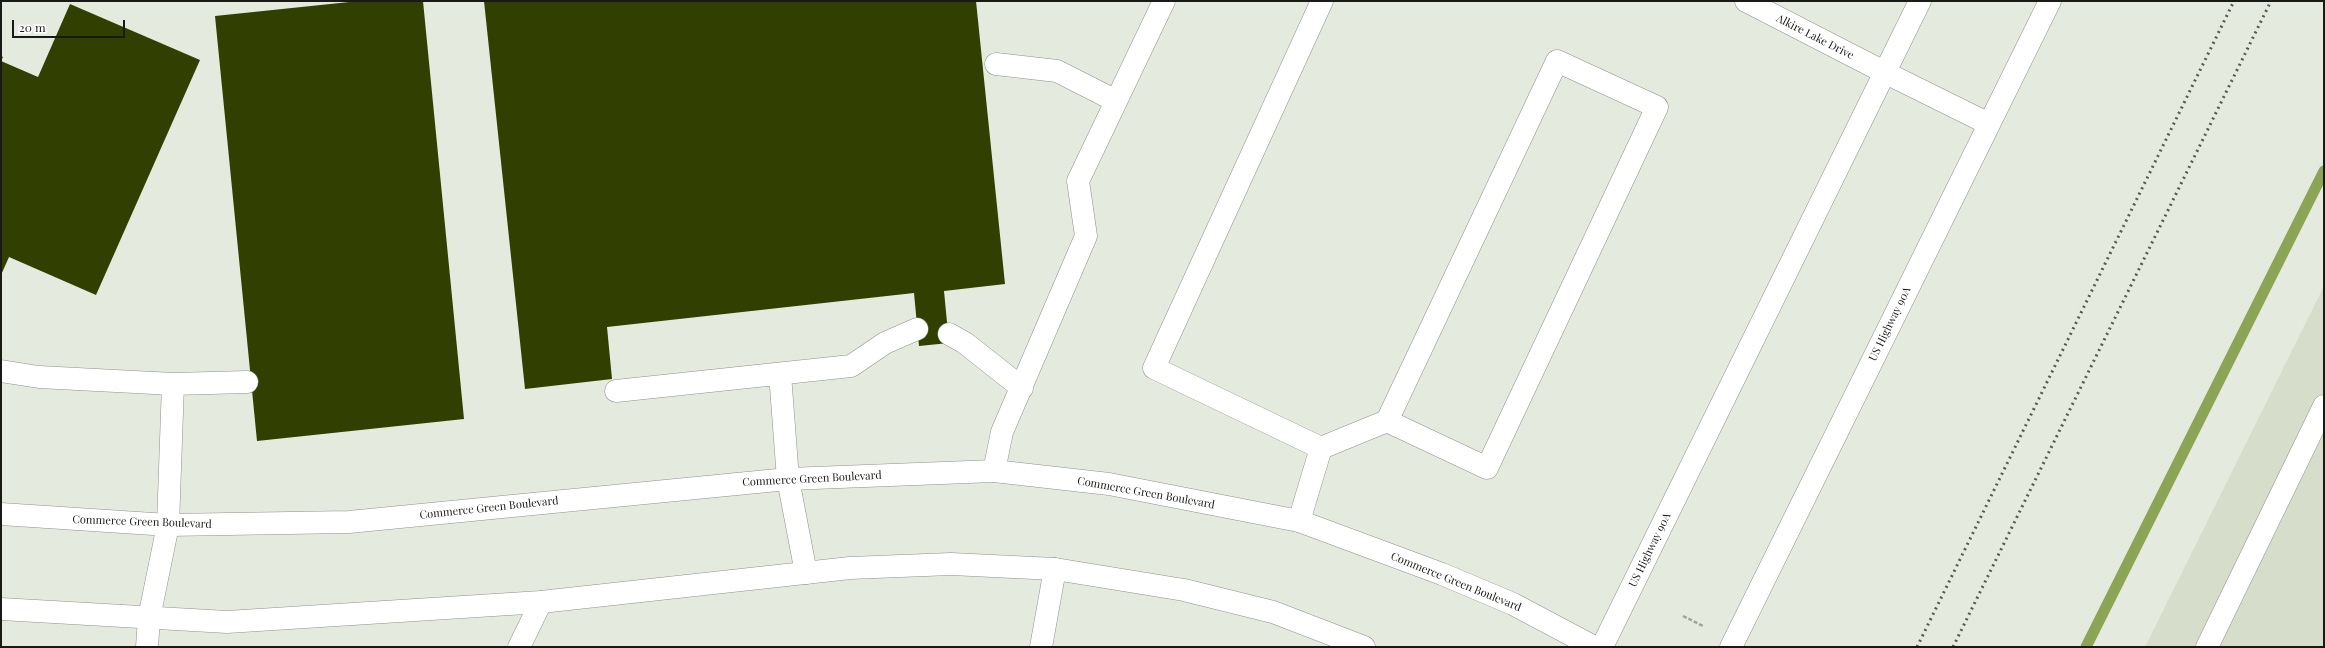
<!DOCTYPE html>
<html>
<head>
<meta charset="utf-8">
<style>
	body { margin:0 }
	#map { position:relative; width:2325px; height:648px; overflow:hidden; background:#e5eade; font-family:"Playfair Display",serif }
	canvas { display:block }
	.frame { position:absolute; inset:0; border:2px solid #191a16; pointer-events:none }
	.scale { position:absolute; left:12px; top:20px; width:113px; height:18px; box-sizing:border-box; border:2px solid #191a16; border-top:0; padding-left:5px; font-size:12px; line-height:14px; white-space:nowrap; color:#191a16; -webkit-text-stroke:3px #fff; paint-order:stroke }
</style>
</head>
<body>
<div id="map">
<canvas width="2325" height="648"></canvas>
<div class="frame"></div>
<div class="scale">20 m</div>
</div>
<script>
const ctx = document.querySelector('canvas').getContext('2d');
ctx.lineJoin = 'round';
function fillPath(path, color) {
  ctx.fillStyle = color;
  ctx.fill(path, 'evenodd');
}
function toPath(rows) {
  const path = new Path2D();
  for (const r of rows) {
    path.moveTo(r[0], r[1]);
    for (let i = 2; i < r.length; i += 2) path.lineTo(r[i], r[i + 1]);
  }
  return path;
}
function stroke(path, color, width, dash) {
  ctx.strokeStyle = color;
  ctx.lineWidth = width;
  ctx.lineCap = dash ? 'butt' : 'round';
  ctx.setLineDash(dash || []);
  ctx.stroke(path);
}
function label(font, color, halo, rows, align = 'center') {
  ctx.font = font + ' "Playfair Display",serif';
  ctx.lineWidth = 4;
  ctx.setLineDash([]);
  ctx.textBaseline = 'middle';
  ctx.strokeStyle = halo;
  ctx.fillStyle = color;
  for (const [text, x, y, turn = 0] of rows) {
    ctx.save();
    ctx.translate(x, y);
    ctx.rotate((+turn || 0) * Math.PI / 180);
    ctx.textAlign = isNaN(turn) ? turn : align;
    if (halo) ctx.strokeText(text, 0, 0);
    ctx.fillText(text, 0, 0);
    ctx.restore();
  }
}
fillPath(toPath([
	[2324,286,2324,647,2145,647]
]), '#d7ddcb');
stroke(toPath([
	[2086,647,2324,171]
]), '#8ca456', 11);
fillPath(toPath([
	[359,1,423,1,464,419,257,441,215,16],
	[484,1,976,1,1005,284,944,291,949,343,919,346,914,293,607,327,612,379,525,389],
	[70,4,200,60,96,295,9,257,1,275,1,56,3,57,1,61,38,77]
]), '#314000');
const service = toPath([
	[996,64,1057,71,1116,101],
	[949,334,965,343,1022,388],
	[1,371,39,377,173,384,168,525],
	[780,374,788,479],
	[173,384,247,382],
	[616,391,851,366,885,343,917,329],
	[1321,448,1154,368,1322,1],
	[994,471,1002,432,1086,236,1078,181,1164,1],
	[1299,521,1321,448,1387,421,1557,61,1657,107,1487,468,1387,421],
	[147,647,149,618],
	[519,647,541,602],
	[1041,647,1055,569],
	[2207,647,2324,406]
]);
const minor = toPath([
	[1746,1,1884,72],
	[788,479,806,573],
	[149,618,168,525]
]);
const tertiary = toPath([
	[1,514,168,525,349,522,788,479,994,471,1109,484,1299,521,1442,574,1513,604,1594,647],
	[1,609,227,622,541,602,850,568,951,564,1055,569,1184,590,1273,612,1364,647]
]);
const primary = toPath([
	[1884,72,1989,124],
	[1602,647,1920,1],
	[1731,647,2050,1]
]);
stroke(service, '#8e9288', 23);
stroke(minor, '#8e9288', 23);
stroke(tertiary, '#8e9288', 23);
stroke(primary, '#8e9288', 23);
stroke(toPath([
	[1683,616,1703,626]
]), '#a1a49b', 2.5, [4, 2]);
stroke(service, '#fff', 22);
stroke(minor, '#fff', 22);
stroke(tertiary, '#fff', 22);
stroke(primary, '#fff', 22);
stroke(toPath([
	[1917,647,2234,1],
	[1953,647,2271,1]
]), '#585a54', 3, [2, 4]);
label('11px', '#191a16', '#fff', [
	["Alkire Lake Drive",1815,37,27],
	["US Highway 90A",1890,324,-64],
	["Commerce Green Boulevard",812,479,-3],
	["Commerce Green Boulevard",1146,493,10],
	["Commerce Green Boulevard",489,508,-6],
	["Commerce Green Boulevard",142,522,2],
	["US Highway 90A",1650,550,-64],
	["Commerce Green Boulevard",1456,582,22]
]);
</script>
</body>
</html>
